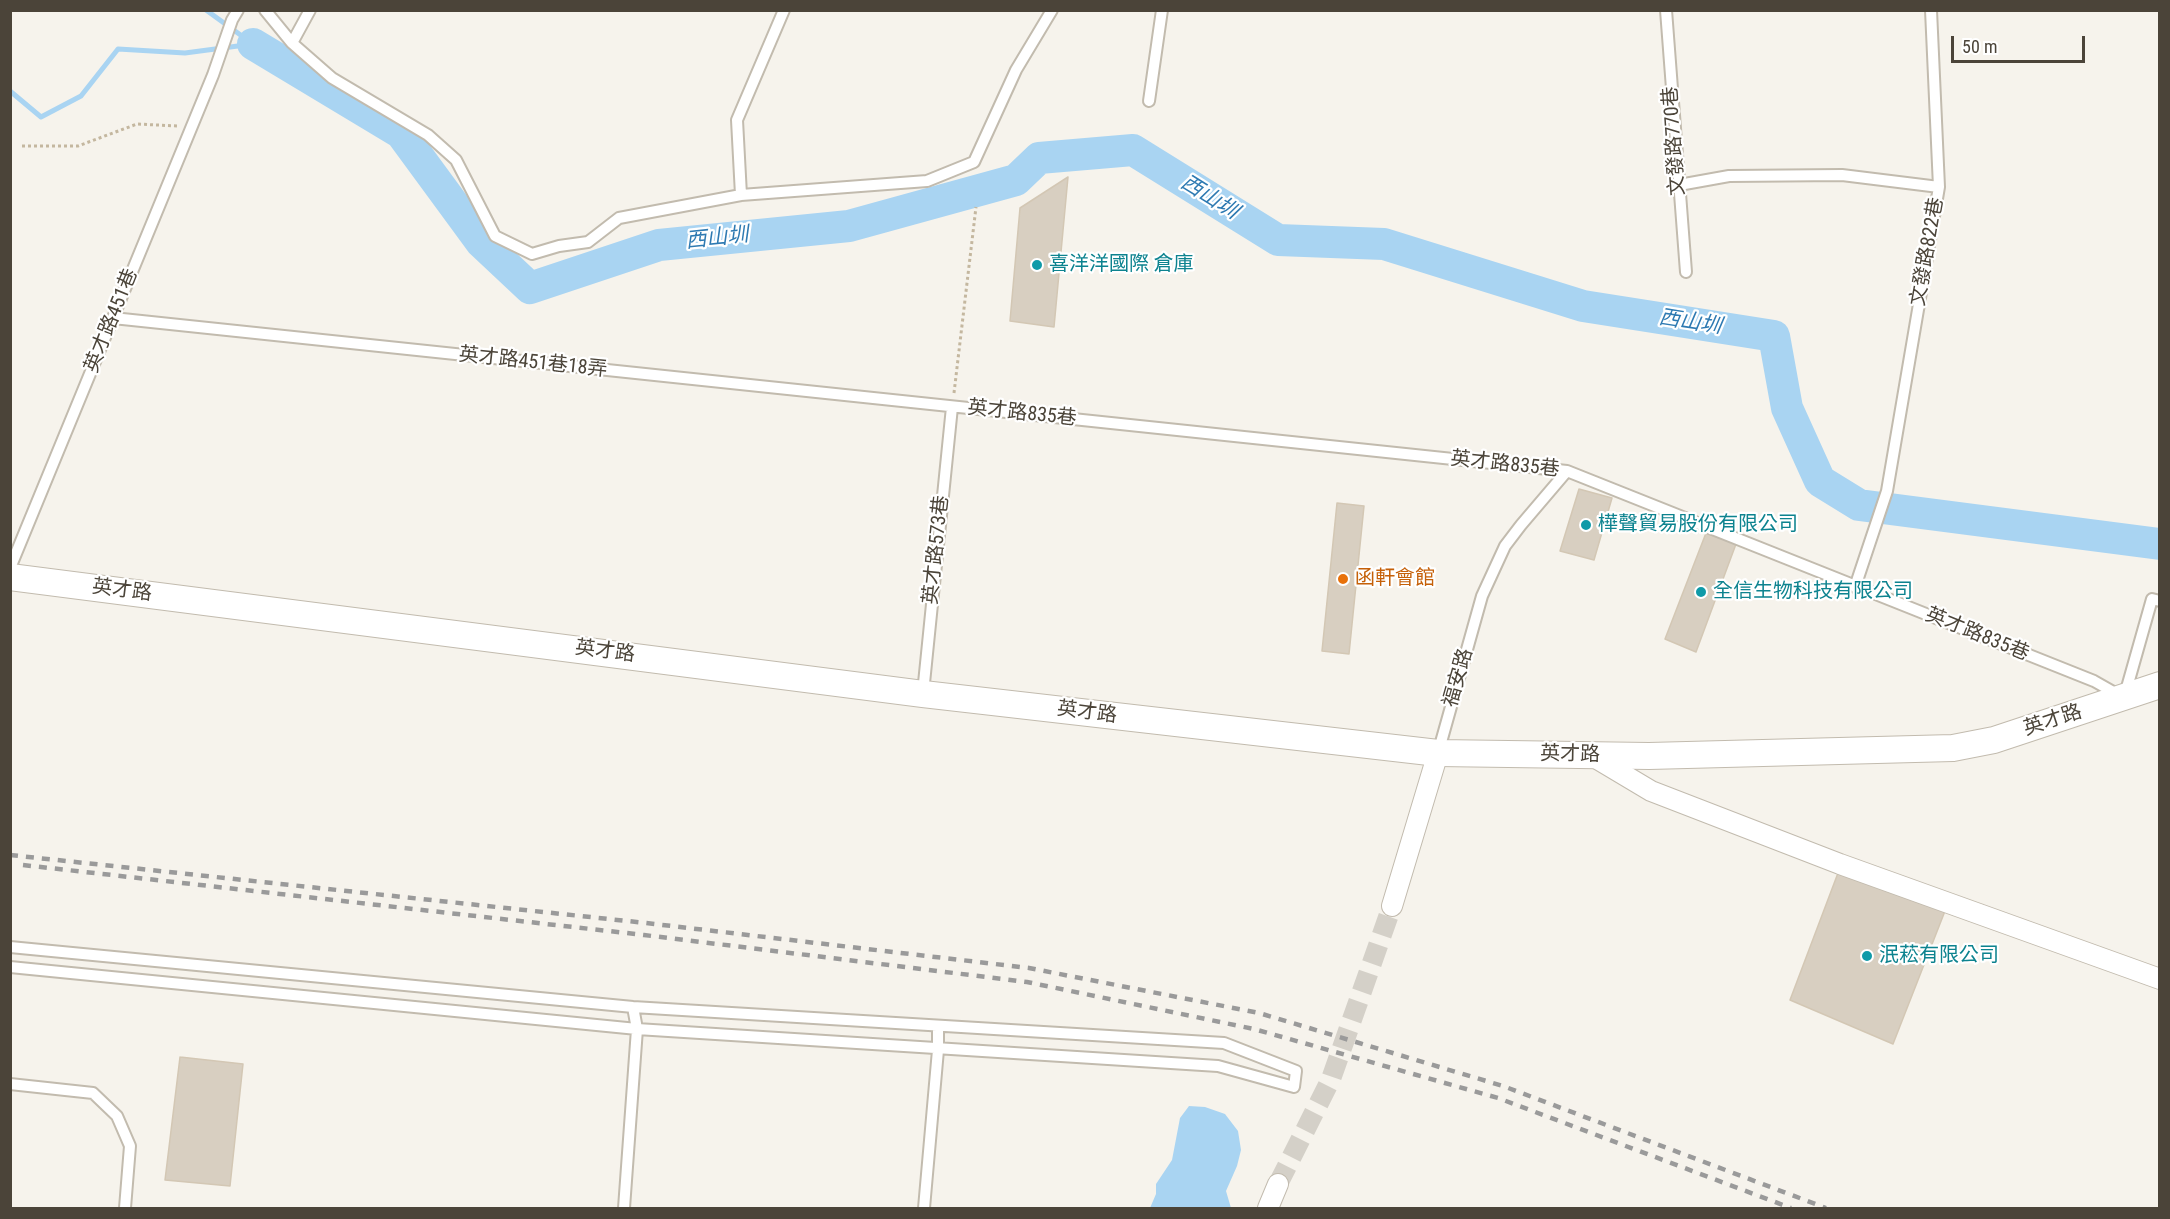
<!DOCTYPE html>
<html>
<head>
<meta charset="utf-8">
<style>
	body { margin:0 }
	#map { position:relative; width:2170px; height:1219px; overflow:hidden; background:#f6f3ec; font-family:"Roboto Condensed",sans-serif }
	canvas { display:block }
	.frame { position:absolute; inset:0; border:12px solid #4b4439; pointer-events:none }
	.scale { position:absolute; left:1951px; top:36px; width:134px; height:27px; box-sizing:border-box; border:3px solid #4b4439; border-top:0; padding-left:8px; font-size:18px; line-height:21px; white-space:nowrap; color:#4b4439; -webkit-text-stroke:4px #fff; paint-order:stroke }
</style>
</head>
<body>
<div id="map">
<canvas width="2170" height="1219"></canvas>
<div class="frame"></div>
<div class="scale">50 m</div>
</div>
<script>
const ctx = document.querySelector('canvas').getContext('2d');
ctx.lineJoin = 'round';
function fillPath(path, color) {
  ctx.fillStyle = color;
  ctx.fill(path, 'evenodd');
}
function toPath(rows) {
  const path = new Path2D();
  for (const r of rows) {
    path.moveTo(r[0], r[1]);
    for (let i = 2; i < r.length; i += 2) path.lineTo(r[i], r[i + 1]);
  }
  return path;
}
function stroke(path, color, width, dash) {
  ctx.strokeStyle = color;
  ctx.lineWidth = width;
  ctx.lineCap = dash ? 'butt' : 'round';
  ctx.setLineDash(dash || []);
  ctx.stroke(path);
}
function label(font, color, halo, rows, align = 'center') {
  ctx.font = font + ' "Roboto Condensed","Noto Sans TC",sans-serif';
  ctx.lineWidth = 4.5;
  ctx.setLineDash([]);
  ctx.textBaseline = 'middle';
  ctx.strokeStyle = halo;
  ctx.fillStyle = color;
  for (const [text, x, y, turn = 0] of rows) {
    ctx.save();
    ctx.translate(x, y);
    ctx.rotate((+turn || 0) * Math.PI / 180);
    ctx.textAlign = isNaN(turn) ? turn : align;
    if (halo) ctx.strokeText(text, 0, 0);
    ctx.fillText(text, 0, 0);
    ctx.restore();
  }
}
fillPath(toPath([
	[1189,1106,1205,1107,1225,1114,1238,1131,1241,1150,1237,1166,1226,1191,1231,1208,1150,1208,1156,1194,1156,1184,1172,1160,1180,1118]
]), '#a9d4f2');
stroke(toPath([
	[206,10,253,44],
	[10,91,41,117,81,96,118,49,185,53,253,44]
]), '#a9d4f2', 5);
stroke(toPath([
	[253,44,401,133,481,242,530,288,659,245,849,226,1016,180,1039,158,1133,150,1278,240,1384,244,1583,306,1774,336,1787,408,1820,481,1859,505,2160,544]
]), '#a9d4f2', 32);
const building = toPath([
	[1068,177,1054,327,1010,321,1020,208,1068,177],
	[1579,489,1612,498,1594,560,1560,551,1579,489],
	[1337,503,1364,506,1349,654,1322,651,1337,503],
	[1706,533,1736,544,1696,652,1665,639,1706,533],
	[1838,873,1945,911,1893,1044,1790,1000,1838,873],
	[180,1057,243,1064,230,1186,165,1180,180,1057]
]);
fillPath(building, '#d8cfc1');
stroke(building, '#d3c7b4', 1.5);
stroke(toPath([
	[1278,1184,1331,1079,1392,906]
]), '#d4d0c8', 20, [20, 10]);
const service = toPath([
	[265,10,292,43,310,10],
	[1666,10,1686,272],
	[292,43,332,78,428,135,456,160,495,236,532,254,559,246,588,242,619,218,741,195,927,181,974,162,1016,70,1052,10],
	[1149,101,1162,10],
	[1679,185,1729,176,1842,175,1939,187],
	[741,195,737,120,784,10],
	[113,318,1567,471,2094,681,2124,698,2152,599,2160,601],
	[10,568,213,75,232,20,238,10],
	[1855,587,1887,491,1939,187,1931,10],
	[923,693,952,407],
	[1438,753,1482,596,1505,546,1521,525,1567,471],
	[10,947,633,1007,1224,1043,1296,1071,1294,1087,1218,1066,637,1029,10,967],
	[10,1084,93,1093,117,1116,130,1146,125,1208],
	[624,1208,637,1029,633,1007],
	[924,1208,938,1050,938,1026]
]);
const minor = toPath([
	[1589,754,1651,791,1840,864,2160,979],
	[1392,906,1438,753],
	[1268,1208,1278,1184]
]);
const tertiary = toPath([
	[10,577,923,694,1438,753,1649,756,1953,748,1994,740,2160,685]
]);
stroke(service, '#c2bbae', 14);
stroke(minor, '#c2bbae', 22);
stroke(tertiary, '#c2bbae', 28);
stroke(toPath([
	[22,146,78,146,137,124,177,126],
	[954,393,976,207]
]), '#c4b79f', 3, [3, 3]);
stroke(service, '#fff', 10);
stroke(minor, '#fff', 20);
stroke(tertiary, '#fff', 26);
stroke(toPath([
	[10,855,646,923,1029,968,1259,1013,1503,1086,1826,1208],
	[23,865,644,935,1027,982,1254,1029,1498,1098,1791,1208]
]), '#9a9a9a', 4.5, [8, 8]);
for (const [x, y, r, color] of [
	[1037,265,6,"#0f9aa8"],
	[1586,525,6,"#0f9aa8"],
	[1343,579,6,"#e8710a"],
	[1701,592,6,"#0f9aa8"],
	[1867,956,6,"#0f9aa8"]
]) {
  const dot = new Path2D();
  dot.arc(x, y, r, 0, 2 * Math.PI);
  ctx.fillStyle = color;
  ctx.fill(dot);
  stroke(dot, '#fff', 2);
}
label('20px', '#4b4439', '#fff', [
	["文發路770巷",1675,141,-94],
	["文發路822巷",1928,252,-80],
	["英才路451巷",112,321,-68],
	["英才路451巷18弄",533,363,6],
	["英才路835巷",1022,414,6],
	["英才路835巷",1505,465,6],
	["英才路573巷",937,550,-84],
	["英才路",122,591,7],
	["英才路835巷",1977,635,22],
	["英才路",605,652,7],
	["福安路",1459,678,-74],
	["英才路",1087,713,7],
	["英才路",2053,721,-18],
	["英才路",1570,755,1]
]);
label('20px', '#0d838f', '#fff', [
	["喜洋洋國際 倉庫",1049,265],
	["樺聲貿易股份有限公司",1598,525],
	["全信生物科技有限公司",1713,592],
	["泯菘有限公司",1879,956]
], 'left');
label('20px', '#c56008', '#fff', [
	["函軒會館",1355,579]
], 'left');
label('italic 21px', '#2e7ab2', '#fff', [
	["西山圳",1209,198,32],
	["西山圳",717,239,-6],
	["西山圳",1690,323,9]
]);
</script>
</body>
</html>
